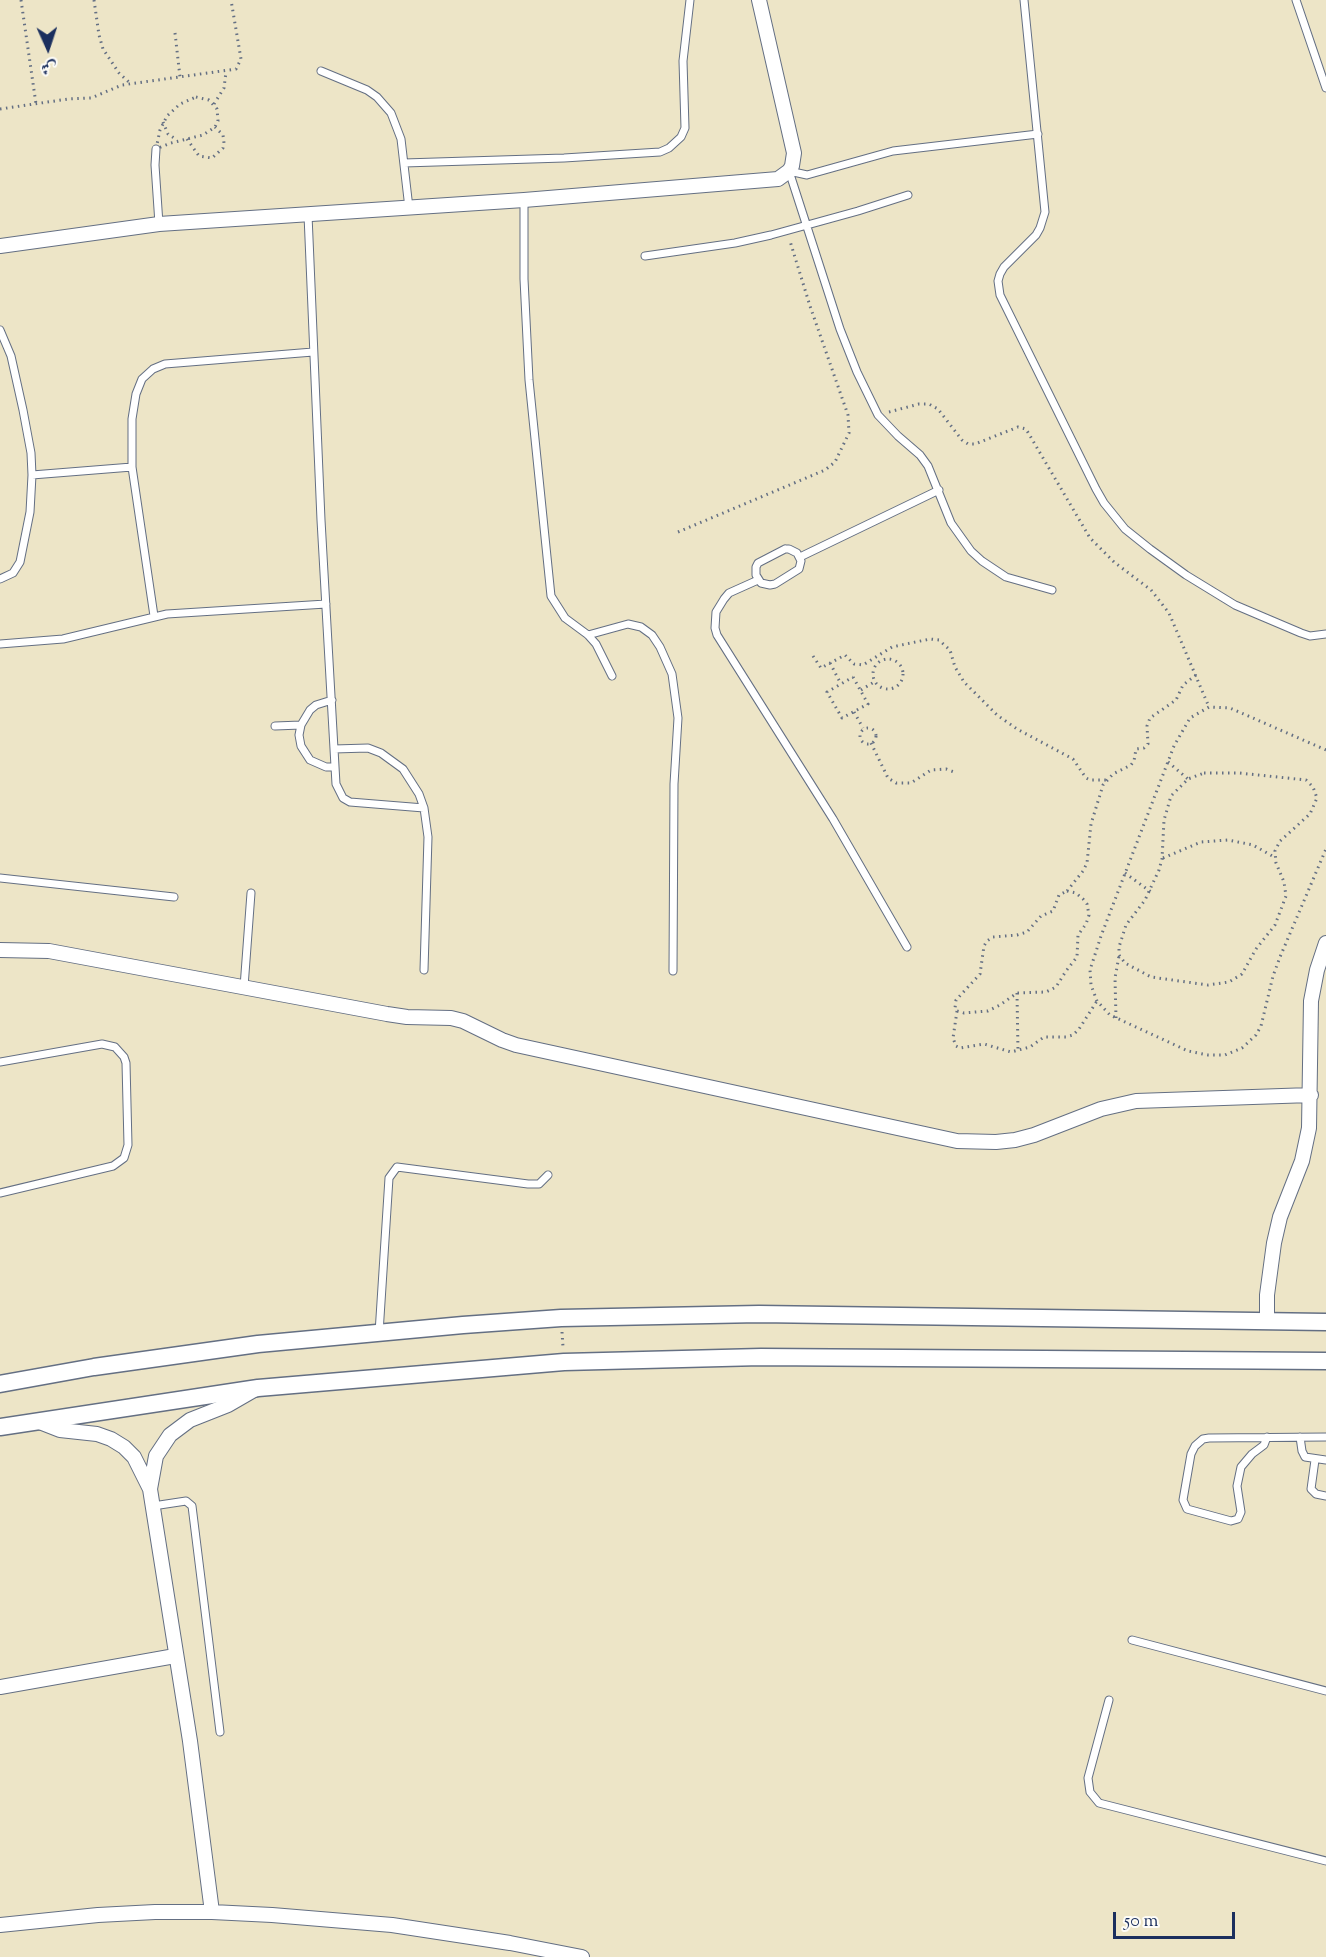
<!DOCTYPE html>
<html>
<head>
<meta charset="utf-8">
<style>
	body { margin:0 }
	#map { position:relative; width:1326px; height:1957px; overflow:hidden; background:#ede5c7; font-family:"Sorts Mill Goudy",Amiri,serif }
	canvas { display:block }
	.north { position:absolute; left:18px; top:18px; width:60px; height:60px; -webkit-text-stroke:4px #fdfcf7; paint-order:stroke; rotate:177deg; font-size:16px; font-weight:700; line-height:24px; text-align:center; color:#1b2f5e }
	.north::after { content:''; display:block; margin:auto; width:21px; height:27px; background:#1b2f5e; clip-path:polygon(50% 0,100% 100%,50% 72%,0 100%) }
	.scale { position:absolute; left:1113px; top:1912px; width:122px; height:27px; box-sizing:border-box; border:3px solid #1b2f5e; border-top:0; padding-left:8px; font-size:18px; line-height:21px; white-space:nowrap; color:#1b2f5e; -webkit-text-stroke:4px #fdfcf7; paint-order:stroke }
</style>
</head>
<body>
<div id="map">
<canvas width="1326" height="1957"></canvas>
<div class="north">ش</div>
<div class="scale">50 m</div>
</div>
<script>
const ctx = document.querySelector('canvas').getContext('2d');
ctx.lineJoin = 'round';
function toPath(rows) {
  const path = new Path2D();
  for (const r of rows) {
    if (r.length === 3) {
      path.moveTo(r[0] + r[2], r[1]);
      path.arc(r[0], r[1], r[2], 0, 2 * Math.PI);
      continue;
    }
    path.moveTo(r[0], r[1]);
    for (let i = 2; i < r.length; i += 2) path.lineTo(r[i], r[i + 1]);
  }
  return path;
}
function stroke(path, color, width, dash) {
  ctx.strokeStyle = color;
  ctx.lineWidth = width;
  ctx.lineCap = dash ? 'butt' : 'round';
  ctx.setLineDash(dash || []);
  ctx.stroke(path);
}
const service = toPath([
	[1024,0,1045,212,1040,228,1036,235,1004,267,1000,274,998,281,1000,295,1096,489,1104,503,1125,529,1150,549,1186,575,1235,605,1301,633,1310,636,1326,634],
	[1296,0,1326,88],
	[321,71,367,90,377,97,391,113,401,139,409,208],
	[156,149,155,165,159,224],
	[404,163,564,158,660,152,669,148,681,137,685,128,683,61,690,0],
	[789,171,840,329,857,372,878,415,898,436,920,455,928,466,951,523,971,551,982,561,1006,577,1052,590],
	[789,171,807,175,893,151,1038,134],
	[524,200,524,279,529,380,551,596,565,618,588,635,596,644,612,676],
	[308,215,321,520,336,784,343,798,350,802,424,808],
	[645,256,735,243,771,235,858,211,908,195],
	[0,330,11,356,23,410,31,453,32,475,30,512,20,562,13,573,0,579],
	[32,475,132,467],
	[785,549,789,549,797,553,801,561,799,569,775,584,770,585,761,583,756,575,756,567,758,563,785,549],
	[800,557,939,490],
	[758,580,729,593,724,599,716,612,715,628,717,635,833,819,907,947],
	[154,616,132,467,132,419,136,394,142,379,153,369,165,364,313,352],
	[588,635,628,624,641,627,652,635,660,647,672,674,678,718,674,784,673,971],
	[0,644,63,639,167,614,326,604],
	[332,700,316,705,310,710,301,725,299,735,301,746,310,760,326,767,335,767],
	[275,726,301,725],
	[334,749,368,748,381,753,403,769,419,794,424,808,428,837,424,970],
	[0,878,174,897],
	[244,987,251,893],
	[0,1062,102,1044,115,1047,124,1057,126,1063,128,1145,124,1158,113,1166,0,1193],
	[379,1333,389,1178,397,1167,528,1184,539,1184,548,1175],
	[1267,1437,1264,1445,1252,1454,1241,1467,1237,1486,1241,1512,1238,1519,1231,1521,1187,1509,1183,1500,1191,1454,1195,1446,1203,1439,1209,1438,1326,1437],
	[1300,1437,1302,1451,1305,1457,1326,1460],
	[1315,1460,1311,1489,1316,1494,1326,1496],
	[153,1506,186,1501,192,1506,220,1732],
	[1132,1640,1326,1691],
	[1109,1700,1088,1778,1090,1792,1099,1803,1326,1861]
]);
const minor = toPath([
	[0,246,159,224,524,200,778,179,789,171,792,166,794,153,759,0],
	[0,950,49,951,387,1014,407,1017,451,1018,463,1021,502,1040,516,1045,957,1141,996,1142,1015,1140,1034,1135,1101,1109,1136,1101,1311,1095],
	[1267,1321,1267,1295,1274,1243,1280,1217,1302,1161,1309,1128,1311,1001,1317,970,1326,943],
	[37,1421,60,1430,97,1434,111,1439,124,1447,134,1457,150,1489],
	[0,1687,175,1656],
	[212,1912,190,1741,150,1489,156,1456,170,1435,190,1420,228,1405,254,1390],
	[0,1925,98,1915,155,1912,212,1912,272,1915,392,1925,510,1943,582,1957]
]);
const tertiary = toPath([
	[0,1384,94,1367,258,1344,463,1325,561,1318,759,1314,1326,1322],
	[0,1427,258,1388,564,1362,761,1357,1326,1361]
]);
stroke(service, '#646f83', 9);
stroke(minor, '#646f83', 16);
stroke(tertiary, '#646f83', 19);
stroke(toPath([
	[21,0,36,104],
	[94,0,99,35,103,49,119,73,130,83],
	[175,33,180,77],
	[196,97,209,100,217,109,218,121,215,127,203,135,171,143,156,149,160,130,167,116,180,104,196,97],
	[214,104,224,88,226,72],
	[0,109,68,99,91,98,122,85,236,69,241,59,231,0],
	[163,122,168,134,177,140],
	[187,139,199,156,212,158,223,148,224,143,223,135,215,127],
	[889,412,919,404,929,404,938,409,962,440,968,444,975,444,1018,427,1026,429,1090,538,1114,562,1151,590,1169,613,1209,707],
	[678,532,825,470,835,462,849,433,848,415,810,306,790,241],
	[813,656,821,668,845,655,854,664,863,665,892,647,930,639,939,640,950,650,955,667,964,682,997,715,1017,729,1073,759,1086,778,1090,780,1106,780],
	[888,674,15],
	[830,663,841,684],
	[853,677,868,704,842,718,827,692,853,677],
	[861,690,874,682],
	[854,712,863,728],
	[868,736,8],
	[871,743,888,778,896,783,911,783,931,770,946,769,954,772],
	[1326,750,1230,708,1209,707,1190,718,1174,746,1101,936,1090,970,1091,985,1097,1001,1110,1015,1188,1051,1208,1055,1225,1055,1242,1048,1256,1035,1261,1026,1273,976,1280,957,1326,849],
	[1168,762,1188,779],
	[1204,773,1239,773,1306,780,1313,787,1317,798,1310,814,1280,841,1275,851,1276,863,1284,882,1286,896,1275,925,1256,949,1242,974,1229,982,1208,985,1151,977,1125,963,1119,955,1119,947,1126,925,1145,900,1159,870,1162,859,1164,820,1171,796,1188,779,1204,773],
	[1163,858,1201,842,1228,840,1253,845,1274,857],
	[1125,873,1151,892],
	[1067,891,1076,893,1083,899,1087,904,1089,915,1086,924,1078,935,1077,957,1066,971,1056,987,1046,992,1017,993,1000,1005,988,1011,964,1013,957,1011,955,1008,956,1000,980,974,984,946,987,941,993,937,1017,935,1027,932,1041,916,1053,911,1059,895,1067,891],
	[1067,891,1083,871,1087,863,1091,824,1103,785,1113,774,1131,765,1134,761,1136,749,1144,748,1148,744,1147,726,1150,718,1176,700,1183,685,1196,675],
	[1017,993,1018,1051],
	[957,1011,953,1038,956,1046,960,1048,984,1044,1011,1052,1030,1047,1044,1037,1066,1037,1073,1035,1079,1029,1097,1001],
	[1116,1018,1115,978,1119,956],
	[562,1332,563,1347]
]), '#646f83', 3, [1.5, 4.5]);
stroke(service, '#fff', 7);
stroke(minor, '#fff', 14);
stroke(tertiary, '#fff', 16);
</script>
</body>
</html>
